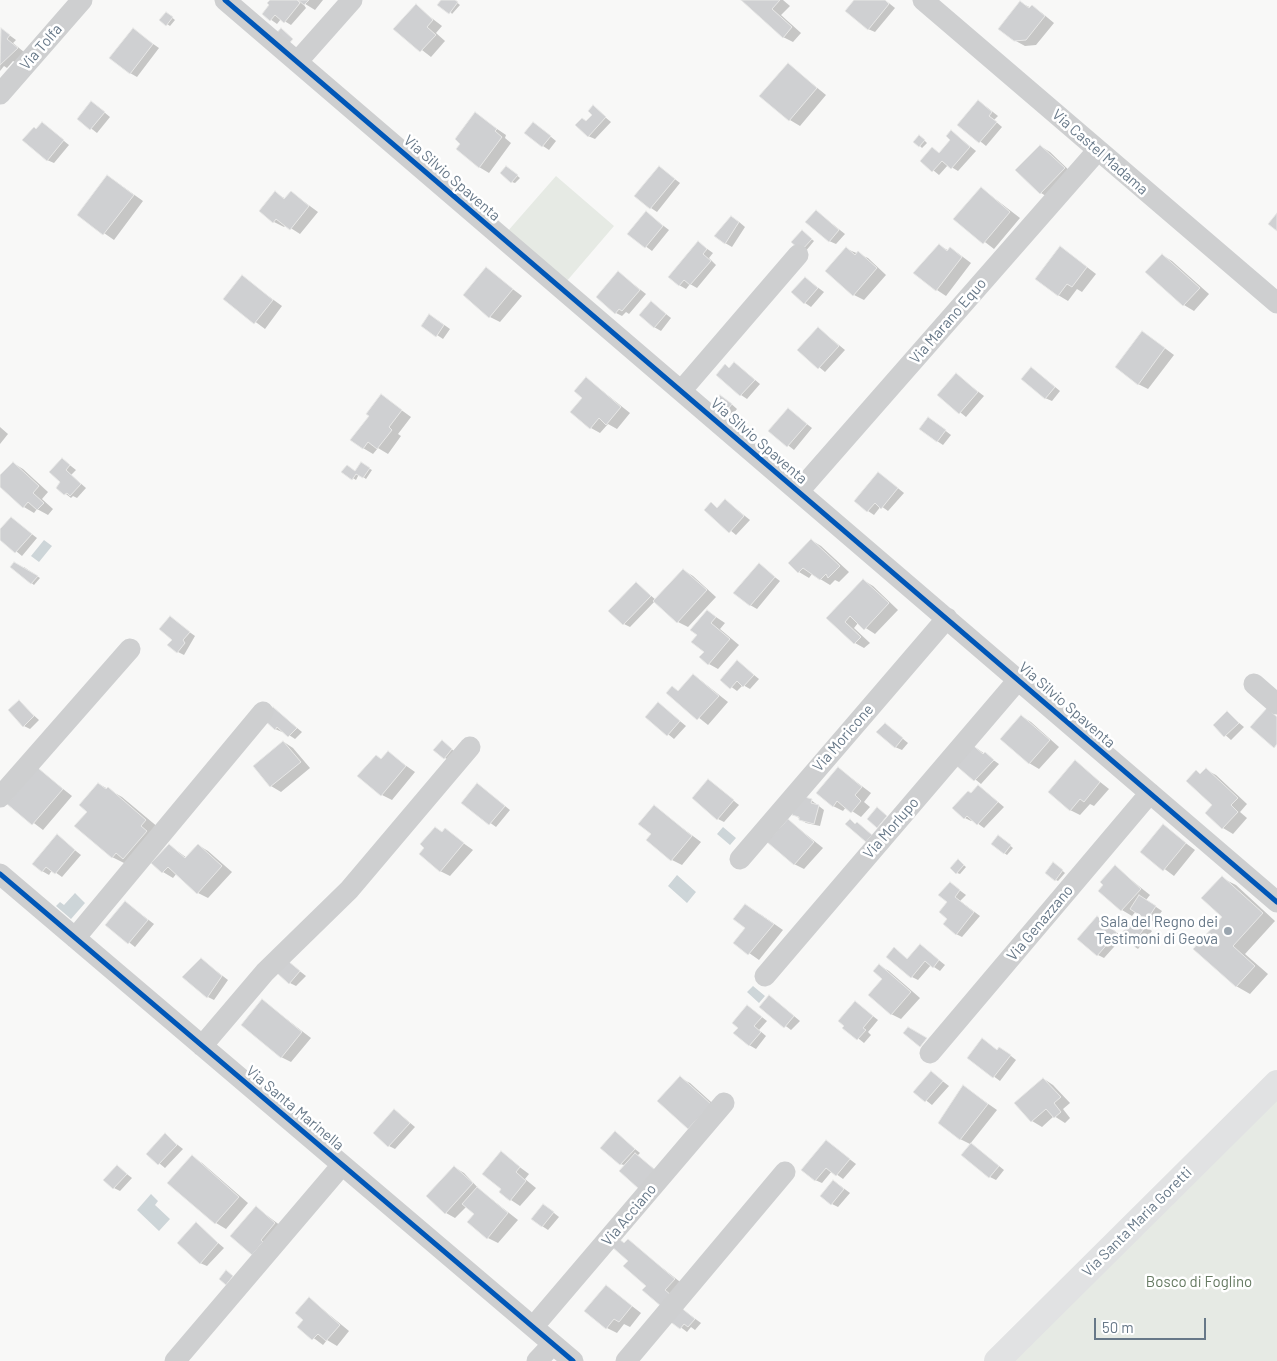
<!DOCTYPE html>
<html>
<head>
<meta charset="utf-8">
<style>
	body { margin:0 }
	#map { position:relative; width:1277px; height:1361px; overflow:hidden; background:#f8f8f7; font-family:Barlow,sans-serif }
	canvas { display:block }
	.scale { position:absolute; left:1094px; top:1318px; width:112px; height:22px; box-sizing:border-box; border:2px solid #677888; border-top:0; padding-left:6px; font-size:15px; line-height:18px; white-space:nowrap; color:#677888; -webkit-text-stroke:4px #fff; paint-order:stroke }
</style>
</head>
<body>
<div id="map">
<canvas width="1277" height="1361"></canvas>
<div class="scale">50 m</div>
</div>
<script>
const ctx = document.querySelector('canvas').getContext('2d');
ctx.lineJoin = 'round';
function fillPath(path, color) {
  ctx.fillStyle = color;
  ctx.fill(path, 'evenodd');
}
function toPath(rows) {
  const path = new Path2D();
  for (const r of rows) {
    path.moveTo(r[0], r[1]);
    for (let i = 2; i < r.length; i += 2) path.lineTo(r[i], r[i + 1]);
  }
  return path;
}
function stroke(path, color, width, dash) {
  ctx.strokeStyle = color;
  ctx.lineWidth = width;
  ctx.lineCap = dash ? 'butt' : 'round';
  ctx.setLineDash(dash || []);
  ctx.stroke(path);
}
function label(font, color, halo, rows, align = 'center') {
  ctx.font = font + ' Barlow,sans-serif';
  ctx.lineWidth = 5;
  ctx.setLineDash([]);
  ctx.textBaseline = 'middle';
  ctx.strokeStyle = halo;
  ctx.fillStyle = color;
  for (const [text, x, y, turn = 0] of rows) {
    ctx.save();
    ctx.translate(x, y);
    ctx.rotate((+turn || 0) * Math.PI / 180);
    ctx.textAlign = isNaN(turn) ? turn : align;
    if (halo) ctx.strokeText(text, 0, 0);
    ctx.fillText(text, 0, 0);
    ctx.restore();
  }
}
fillPath(toPath([
	[556,176,614,226,566,282,507,232],
	[1277,1091,1277,1361,1013,1361]
]), '#e6eae4');
fillPath(toPath([
	[44,540,52,546,39,562,31,556],
	[723,827,736,838,730,845,717,834],
	[677,875,696,892,687,903,668,886],
	[75,893,85,903,71,919,56,906,60,902,64,905],
	[753,986,765,996,759,1003,747,992],
	[151,1194,158,1201,155,1205,170,1219,159,1231,137,1210]
]), '#cdd5d8');
fillPath(toPath([
	[272,0,323,0,315,10,302,2,306,8,291,25,281,19,277,24,263,14],
	[443,0,454,0,460,5,452,14],
	[742,0,783,0,790,6,781,15,801,33,793,42,783,37],
	[856,0,885,0,895,8,875,32,868,29],
	[1021,3,1042,13,1054,23,1036,45,1025,46,1014,40],
	[416,6,442,26,436,33,445,41,431,57,395,29],
	[169,15,175,20,170,26,167,24],
	[1,29,16,40,13,43,24,52,15,62,13,61,7,68,4,66,0,71],
	[133,30,159,48,137,77,130,73],
	[788,64,826,95,800,126,790,120],
	[979,101,998,116,994,120,1002,127,986,146,959,124],
	[98,107,110,117,97,133,79,119],
	[593,107,611,122,595,139,588,136,587,122,594,115],
	[475,114,506,135,505,138,511,143,489,173,479,167],
	[534,123,556,141,549,150,543,146],
	[48,128,69,145,54,163,47,160,37,130],
	[951,131,976,151,958,171,948,165,939,175,922,161,932,149,940,154,952,140],
	[922,138,927,143,922,148,920,146],
	[1040,146,1050,152,1074,175,1051,199,1041,193,1017,170],
	[659,167,680,183,657,212,651,208],
	[509,169,520,178,515,183,512,182],
	[108,176,143,201,114,240,78,215],
	[981,188,1020,218,994,249,955,219],
	[291,192,318,212,300,234,286,225,284,227,274,222,275,193,286,199],
	[816,211,845,234,836,244,829,241],
	[652,217,669,230,652,251,629,234],
	[738,221,745,227,732,247,725,243],
	[804,233,814,241,805,252],
	[699,243,713,253,709,258,716,265,697,288,690,284,686,289,679,285],
	[939,245,949,251,951,248,971,263,946,296,937,290],
	[847,249,868,258,886,275,864,300,854,295],
	[1070,254,1096,274,1082,292,1077,289,1068,301,1058,295],
	[1162,255,1172,261,1209,294,1194,311,1184,305,1147,272],
	[486,269,522,296,500,322,490,317],
	[619,273,646,294,629,314,626,312,622,316,616,313],
	[242,277,282,306,265,329,225,299],
	[805,278,824,292,811,307,805,303],
	[651,302,671,318,661,331,654,327],
	[436,319,450,329,443,339,437,335],
	[818,328,845,350,825,372,799,350],
	[1143,332,1174,355,1148,389,1138,384],
	[735,363,760,384,747,399,741,395,726,366,730,368],
	[1032,368,1060,391,1052,401,1045,398],
	[956,375,984,396,966,417,939,395],
	[586,378,630,413,617,429,608,424,600,433,591,428],
	[382,396,411,417,398,434,401,436,388,454,378,448,373,454,363,448,370,416],
	[727,400,737,409,728,420,722,417],
	[789,410,812,428,794,450,770,431],
	[934,422,951,435,943,445,937,441],
	[0,427,8,434,0,444],
	[62,459,76,470,71,475,86,488,77,498,73,496,71,498,57,487,62,482],
	[13,463,23,469,48,492,42,499,53,509,48,515,37,509,34,513,24,507,0,485,0,477],
	[361,464,372,470,366,479,359,474,356,480,343,472,356,472],
	[879,473,904,493,888,511,881,506,874,515,868,511],
	[725,500,750,520,736,535,706,510,711,504,718,508],
	[11,518,37,538,22,556,0,538,0,534],
	[811,540,821,546,849,572,839,582,835,580,830,585,812,574,809,578,799,572],
	[759,565,780,581,757,609,750,605],
	[12,567,22,570,24,567,40,578,34,585],
	[683,570,693,576,716,597,688,627,678,622,655,601,630,627,624,624,636,583,656,600],
	[863,580,873,586,898,610,875,634,858,623,854,628,870,643,864,648,855,643,828,618],
	[707,611,725,623,720,629,739,645,718,669,709,664,698,635],
	[170,618,195,636,184,655,178,652],
	[743,666,759,679,750,689,743,685,737,691,722,680],
	[694,675,728,702,708,725,668,693,679,692],
	[19,702,39,720,30,729,24,726],
	[273,708,302,732,295,739,283,731,282,732,275,729],
	[664,708,686,726,674,739,647,717],
	[1227,713,1244,727,1231,740,1214,725],
	[1021,716,1031,722,1059,747,1039,769,1029,763],
	[885,724,908,743,902,750,895,747],
	[284,742,293,748,310,768,281,792,271,786],
	[444,743,454,751,447,759,445,758],
	[975,747,999,764,981,784,955,763],
	[388,753,415,772,392,800,382,795,382,760],
	[1075,762,1109,789,1094,806,1090,804,1080,815,1070,810],
	[838,768,871,793,864,802,870,807,861,817,846,807,843,811,833,806],
	[38,769,72,796,43,830,9,804],
	[1206,770,1216,775,1247,804,1240,812,1247,818,1233,834,1223,828,1201,775],
	[708,780,739,805,724,822,718,819],
	[99,784,122,797,159,828,126,864,112,857,89,811],
	[979,786,1004,807,984,828,973,820,971,821,965,818,971,794],
	[484,789,510,810,496,827,463,803],
	[811,800,824,810,820,826,806,823,793,814],
	[654,807,701,842,682,865,672,860,652,834],
	[788,820,823,848,804,869,794,864],
	[1163,826,1195,850,1174,876,1142,852],
	[445,830,473,850,450,876,440,871,426,847],
	[57,836,81,855,62,877,52,870,49,875,42,871],
	[1001,838,1013,848,1007,855,992,844],
	[169,845,187,858,198,845,208,851,232,872,208,898,198,893,177,873,173,878,163,872],
	[959,861,966,867,960,874,957,873],
	[1056,865,1065,873,1058,881,1056,880],
	[1115,867,1150,895,1146,900,1162,911,1154,922,1136,911,1132,916,1122,910,1100,891],
	[1222,878,1236,885,1275,921,1245,954,1268,974,1250,994,1236,986,1224,917],
	[950,883,966,895,960,901,980,916,962,937,956,934,949,918],
	[125,902,154,924,135,947,107,925],
	[760,914,783,930,759,960,735,943],
	[1098,917,1121,936,1135,924,1144,925,1152,931,1138,949,1122,938,1104,958,1098,955],
	[920,945,945,965,940,971,931,965,918,980,912,977,894,949,908,959],
	[202,960,228,980,214,1000,208,997],
	[288,962,306,976,296,986,290,983],
	[880,966,889,971,920,998,901,1019,891,1014],
	[263,1001,311,1038,291,1062,281,1057],
	[776,1001,800,1021,791,1030,761,1007],
	[855,1002,878,1020,868,1032,871,1035,864,1043,844,1027],
	[748,1006,767,1021,759,1030,766,1036,756,1049,749,1045,740,1028],
	[998,1051,1006,1052,1016,1060,1000,1081,969,1058],
	[932,1073,949,1086,932,1105,915,1092],
	[680,1078,690,1083,720,1110,699,1134],
	[1044,1079,1053,1085,1070,1103,1063,1109,1070,1118,1065,1123,1054,1116,1042,1127,1032,1121],
	[964,1087,997,1110,970,1144,960,1139],
	[395,1110,415,1127,395,1149,389,1146],
	[615,1133,640,1153,637,1156,661,1174,620,1164],
	[165,1135,183,1149,165,1168,148,1154],
	[826,1141,856,1164,843,1179,832,1171,822,1183,815,1180],
	[978,1149,1004,1170,996,1180,990,1177],
	[501,1153,529,1174,525,1179,536,1188,520,1206,511,1200,503,1189],
	[192,1157,202,1163,248,1203,226,1229,216,1223,169,1183],
	[118,1167,132,1178,120,1191,114,1188],
	[454,1167,464,1173,481,1191,518,1220,498,1243,488,1238,475,1214,467,1206,455,1218,446,1213],
	[834,1181,850,1193,838,1207,832,1204],
	[257,1208,285,1229,263,1260],
	[549,1209,559,1217,548,1230,542,1226],
	[196,1224,224,1248,207,1266,200,1263],
	[628,1241,684,1285,672,1311,648,1286,630,1261,625,1244],
	[606,1286,641,1313,630,1327,624,1324,617,1333,607,1328],
	[309,1298,349,1331,337,1346,327,1340,323,1345,299,1327,305,1320],
	[679,1307,701,1323,695,1330,691,1327,687,1332,670,1319]
]), '#0003');
const building = toPath([
	[270,0,297,0,300,3,284,23,275,15,270,21,262,14,269,5,267,3,270,0],
	[298,0,309,0,304,5,298,0],
	[441,0,455,0,458,2,449,14,437,5,441,0],
	[741,0,780,0,772,9,792,27,783,38,741,0],
	[854,0,885,0,889,4,868,30,845,11,854,0],
	[1020,1,1029,8,1032,5,1045,16,1026,40,1014,41,998,29,1020,1],
	[416,4,433,20,427,27,436,35,420,52,393,29,416,4],
	[166,12,173,17,166,26,159,20,166,12],
	[1,28,10,35,7,39,18,48,0,65,1,28],
	[133,28,153,44,130,74,109,58,133,28],
	[281,28,293,39,286,47,274,36,281,28],
	[788,63,817,88,789,121,759,96,788,63],
	[978,100,992,112,989,116,997,122,979,143,957,125,978,100],
	[91,101,105,112,90,130,77,119,91,101],
	[593,105,606,117,588,137,575,125,582,118,586,121,592,115,588,111,593,105],
	[475,112,497,129,495,131,502,137,479,168,456,149,460,144,455,139,475,112],
	[42,122,64,140,47,161,22,140,34,127,36,129,42,122],
	[533,122,551,136,542,147,524,133,533,122],
	[951,130,970,147,951,169,942,161,932,172,920,161,932,147,939,153,950,140,946,136,951,130],
	[919,135,925,140,919,147,913,142,919,135],
	[1040,145,1065,168,1040,194,1015,170,1040,145],
	[506,166,518,175,511,183,500,173,506,166],
	[659,166,675,179,650,209,634,196,659,166],
	[107,175,134,195,103,235,77,215,107,175],
	[981,187,1010,212,983,244,953,219,981,187],
	[275,191,284,199,291,191,309,206,290,230,276,219,273,223,259,211,275,191],
	[816,210,839,230,829,242,805,222,816,210],
	[646,211,663,226,645,248,627,234,646,211],
	[1277,213,1277,231,1268,224,1277,213],
	[731,216,739,222,725,244,714,236,731,216],
	[802,230,812,239,801,251,791,242,802,230],
	[698,241,707,249,703,254,711,261,690,285,684,280,679,286,668,277,698,241],
	[939,244,947,251,950,247,962,257,936,291,913,273,939,244],
	[1060,246,1087,267,1072,287,1067,284,1058,296,1035,279,1060,246],
	[846,247,855,255,858,251,877,268,853,296,825,271,846,247],
	[1162,254,1200,288,1183,306,1145,272,1162,254],
	[486,267,513,289,489,318,463,295,486,267],
	[618,271,640,290,622,311,619,309,615,314,596,297,618,271],
	[242,275,273,300,254,324,223,299,242,275],
	[805,277,818,288,804,304,791,292,805,277],
	[651,301,666,314,654,328,639,315,651,301],
	[429,314,444,325,436,337,421,326,429,314],
	[818,327,839,346,818,369,797,350,818,327],
	[1142,331,1165,348,1138,385,1115,367,1142,331],
	[734,362,755,380,740,396,716,375,725,364,729,368,734,362],
	[1031,367,1055,387,1045,399,1021,379,1031,367],
	[956,373,978,392,959,414,937,395,956,373],
	[586,377,621,407,606,425,599,418,590,429,570,412,582,398,574,391,586,377],
	[381,394,402,410,389,427,392,430,377,449,368,442,363,449,350,440,369,416,366,414,381,394],
	[720,395,732,404,721,418,709,408,720,395],
	[788,408,807,424,787,447,768,431,788,408],
	[928,417,946,430,937,442,919,429,928,417],
	[62,458,70,465,66,470,81,484,70,496,67,493,64,495,56,488,60,482,49,472,62,458],
	[13,462,39,486,33,493,44,503,37,510,28,502,23,508,0,487,0,475,13,462],
	[361,462,370,468,363,478,356,474,352,480,341,472,347,465,355,471,361,462],
	[878,472,898,488,881,509,875,503,867,512,854,501,878,472],
	[725,499,744,516,729,533,704,510,711,502,717,508,725,499],
	[11,517,32,534,15,553,0,540,0,529,11,517],
	[811,539,840,566,828,578,826,574,820,580,803,568,798,573,788,563,811,539],
	[14,562,38,576,31,584,10,567,14,562],
	[759,563,775,577,750,606,733,593,759,563],
	[683,569,707,590,677,623,653,601,683,569],
	[863,579,889,603,864,630,850,616,845,622,861,637,854,644,826,618,863,579],
	[636,582,651,596,623,625,608,611,636,582],
	[707,610,716,617,711,623,730,639,708,665,699,657,704,652,691,642,697,635,690,630,707,610],
	[170,616,190,632,183,640,185,643,177,653,167,645,172,640,159,629,170,616],
	[737,660,754,675,743,687,737,681,730,689,720,680,737,660],
	[693,674,719,696,697,720,666,693,672,686,678,691,693,674],
	[19,700,34,716,23,727,8,710,19,700],
	[658,702,680,721,667,736,645,717,658,702],
	[273,707,297,728,288,737,277,727,275,730,262,718,273,707],
	[1267,708,1277,717,1277,744,1274,748,1250,727,1267,708],
	[1227,711,1239,723,1224,737,1213,725,1227,711],
	[1021,715,1050,740,1029,764,1000,739,1021,715],
	[885,723,903,738,895,748,876,732,885,723],
	[442,740,452,749,444,759,433,750,442,740],
	[283,741,301,762,270,787,253,766,283,741],
	[968,741,983,754,985,752,994,760,974,781,953,763,968,741],
	[388,751,406,766,381,796,357,776,376,755,381,759,388,751],
	[1075,760,1100,782,1084,802,1080,799,1070,811,1048,792,1075,760],
	[838,767,862,787,855,795,861,801,851,813,837,801,833,807,816,793,838,767],
	[38,768,63,789,32,825,7,804,38,768],
	[1206,768,1238,798,1231,805,1238,812,1222,829,1205,813,1212,805,1186,781,1196,770,1200,774,1206,768],
	[708,779,734,800,717,820,692,798,708,779],
	[98,783,106,789,108,787,146,820,141,826,147,831,123,859,116,853,112,858,74,826,87,812,79,805,98,783],
	[477,783,505,806,489,825,461,803,477,783],
	[978,785,998,802,977,825,967,816,964,819,952,808,968,791,971,793,978,785],
	[797,795,812,799,811,803,819,805,814,824,799,820,799,817,792,815,797,795],
	[654,805,692,836,671,861,646,840,651,834,638,824,654,805],
	[877,807,887,816,877,828,867,819,877,807],
	[788,819,814,842,794,865,767,842,788,819],
	[850,819,855,824,857,822,872,835,866,842,845,824,850,819],
	[1163,824,1186,843,1163,871,1140,852,1163,824],
	[435,827,442,832,445,828,464,843,440,872,419,854,424,848,420,844,435,827],
	[57,834,75,850,55,874,46,867,42,872,32,864,57,834],
	[998,835,1011,845,1004,854,991,844,998,835],
	[169,844,185,858,198,844,222,866,197,894,168,867,162,873,151,863,169,844],
	[958,859,964,865,956,874,950,868,958,859],
	[1053,862,1063,870,1055,881,1045,873,1053,862],
	[1115,865,1141,889,1121,911,1098,891,1103,885,1100,882,1115,865],
	[1222,876,1263,913,1233,946,1255,966,1236,987,1193,949,1222,917,1201,898,1222,876],
	[950,882,960,890,955,897,974,912,956,935,943,924,947,919,939,912,947,902,938,895,950,882],
	[1139,895,1156,906,1147,920,1130,909,1139,895],
	[125,901,148,920,128,944,105,925,125,901],
	[745,904,774,924,748,955,733,943,745,928,733,919,745,904],
	[1097,916,1117,933,1097,956,1077,939,1097,916],
	[1137,919,1146,926,1131,946,1119,937,1131,921,1135,923,1137,919],
	[920,944,939,960,933,968,925,961,911,978,886,957,894,947,907,959,920,944],
	[201,958,222,976,207,998,182,977,201,958],
	[288,961,300,971,289,984,277,973,288,961],
	[879,964,911,992,891,1015,868,995,882,979,873,971,879,964],
	[769,995,794,1016,784,1028,759,1007,769,995],
	[262,999,302,1032,281,1058,241,1025,262,999],
	[855,1001,873,1016,863,1028,866,1030,857,1040,842,1028,844,1026,838,1021,855,1001],
	[747,1005,762,1017,754,1026,761,1032,749,1046,733,1033,738,1028,732,1023,747,1005],
	[908,1027,927,1038,920,1047,903,1033,908,1027],
	[982,1038,997,1050,999,1047,1011,1055,993,1078,967,1058,982,1038],
	[931,1071,943,1081,925,1102,913,1092,931,1071],
	[680,1076,711,1104,688,1129,657,1101,680,1076],
	[1043,1078,1061,1097,1054,1103,1061,1112,1054,1118,1046,1109,1031,1122,1014,1103,1043,1078],
	[963,1085,988,1104,960,1140,938,1123,963,1085],
	[394,1109,410,1123,388,1147,373,1133,394,1109],
	[615,1131,635,1149,620,1165,600,1148,615,1131],
	[165,1133,177,1145,158,1165,146,1154,165,1133],
	[826,1140,850,1159,836,1176,826,1168,815,1181,801,1170,826,1140],
	[971,1143,999,1166,989,1178,961,1155,971,1143],
	[501,1151,520,1167,516,1172,526,1181,510,1201,499,1192,501,1189,482,1174,501,1151],
	[635,1153,655,1170,639,1189,619,1171,635,1153],
	[192,1155,239,1197,215,1224,167,1183,192,1155],
	[117,1165,127,1174,113,1189,103,1180,117,1165],
	[454,1166,473,1183,445,1214,426,1196,454,1166],
	[833,1180,844,1189,831,1205,820,1196,833,1180],
	[477,1187,508,1213,487,1239,467,1222,474,1214,462,1204,477,1187],
	[543,1204,554,1212,542,1227,531,1219,543,1204],
	[256,1206,275,1223,261,1240,263,1242,252,1255,230,1236,256,1206],
	[196,1222,218,1243,200,1264,177,1243,196,1222],
	[618,1238,624,1243,628,1239,675,1279,665,1290,671,1295,662,1307,642,1290,646,1286,623,1266,628,1261,611,1246,618,1238],
	[226,1270,233,1276,226,1285,219,1279,226,1270],
	[606,1285,632,1306,619,1322,614,1319,606,1329,584,1311,606,1285],
	[309,1297,340,1325,326,1341,318,1334,312,1340,297,1327,303,1320,295,1313,309,1297],
	[679,1306,695,1319,688,1327,684,1324,680,1329,668,1320,679,1306]
]);
fillPath(building, '#cfd0d2');
stroke(building, '#e7e7e6', 1);
stroke(toPath([
	[225,0,1277,902],
	[923,0,1277,303],
	[297,62,352,0],
	[0,94,82,0],
	[681,391,798,255],
	[799,491,1098,150],
	[1254,684,1277,704],
	[0,797,130,649],
	[740,859,947,618],
	[0,874,573,1361],
	[75,938,263,712],
	[765,976,1018,680],
	[202,1046,265,972,349,890,470,747],
	[930,1053,1150,793],
	[533,1327,724,1103],
	[175,1361,342,1165],
	[537,1361,553,1344],
	[626,1361,785,1172]
]), '#cecfd0', 21);
stroke(toPath([
	[997,1361,1277,1083]
]), '#e1e2e3', 26);
stroke(toPath([
	[225,0,1277,902],
	[0,874,573,1361]
]), '#0057b8', 5);
for (const [x, y, r, color] of [
	[1228,931,5,"#9aa5af"]
]) {
  const dot = new Path2D();
  dot.arc(x, y, r, 0, 2 * Math.PI);
  ctx.fillStyle = color;
  ctx.fill(dot);
  stroke(dot, '#fff', 2);
}
label('15px', '#677888', '#fff', [
	["Via Tolfa",41,47,-49],
	["Via Castel Madama",1100,152,41],
	["Via Silvio Spaventa",452,178,41],
	["Via Marano Equo",948,321,-49],
	["Via Silvio Spaventa",759,441,41],
	["Via Silvio Spaventa",1067,705,41],
	["Via Moricone",843,738,-49],
	["Via Morlupo",891,828,-49],
	["Via Genazzano",1040,923,-50],
	["Via Santa Marinella",295,1108,40],
	["Via Acciano",629,1215,-50],
	["Via Santa Maria Goretti",1137,1222,-45]
]);
label('15px', '#677888', '#fff', [
	["Sala del Regno dei",1218,922],
	["Testimoni di Geova",1218,939]
], 'right');
label('15px', '#667a62', '#fff', [
	["Bosco di Foglino",1199,1282]
]);
</script>
</body>
</html>
